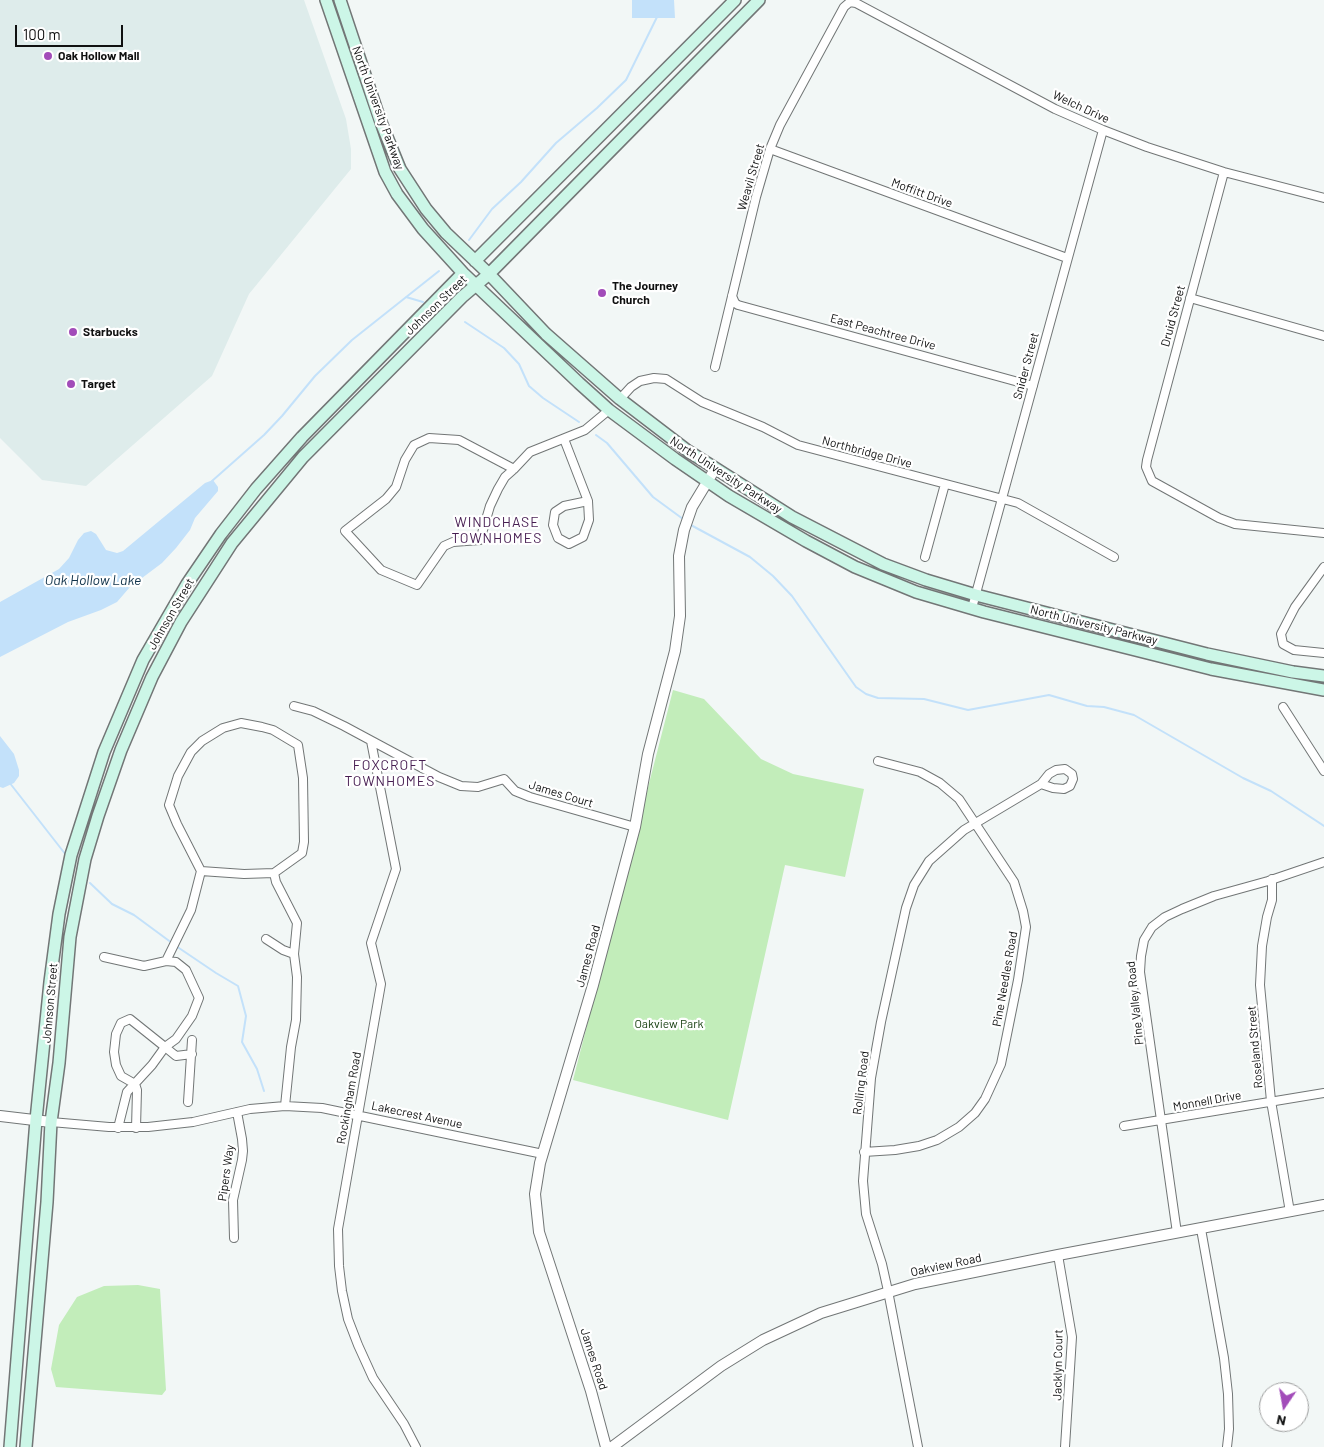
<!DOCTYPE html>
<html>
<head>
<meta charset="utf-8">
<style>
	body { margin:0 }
	#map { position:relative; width:1324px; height:1447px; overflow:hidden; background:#f2f7f6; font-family:Barlow,sans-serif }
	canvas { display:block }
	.north { position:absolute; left:1259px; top:1382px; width:50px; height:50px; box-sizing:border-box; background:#fff; border:1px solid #9fa0a0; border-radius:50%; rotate:192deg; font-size:14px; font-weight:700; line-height:20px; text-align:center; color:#101111 }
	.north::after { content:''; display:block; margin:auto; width:18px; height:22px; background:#a24cb9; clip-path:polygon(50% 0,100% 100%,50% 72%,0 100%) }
	.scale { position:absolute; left:15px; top:25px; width:108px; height:22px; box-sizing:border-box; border:2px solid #101111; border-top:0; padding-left:6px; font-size:15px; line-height:18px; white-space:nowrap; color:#101111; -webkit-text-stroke:4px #fff; paint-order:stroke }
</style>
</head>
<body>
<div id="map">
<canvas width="1324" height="1447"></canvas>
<div class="north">N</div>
<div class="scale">100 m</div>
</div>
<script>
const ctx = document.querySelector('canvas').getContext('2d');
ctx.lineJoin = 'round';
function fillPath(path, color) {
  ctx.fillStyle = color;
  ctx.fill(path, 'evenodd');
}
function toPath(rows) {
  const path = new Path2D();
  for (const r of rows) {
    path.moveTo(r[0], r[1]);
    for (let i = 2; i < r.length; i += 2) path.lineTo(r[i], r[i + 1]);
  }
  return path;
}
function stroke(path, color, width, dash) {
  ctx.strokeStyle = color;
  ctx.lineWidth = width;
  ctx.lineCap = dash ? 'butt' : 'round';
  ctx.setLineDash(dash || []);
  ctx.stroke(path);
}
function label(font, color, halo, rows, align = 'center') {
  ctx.font = font + ' Barlow,sans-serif';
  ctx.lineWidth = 4.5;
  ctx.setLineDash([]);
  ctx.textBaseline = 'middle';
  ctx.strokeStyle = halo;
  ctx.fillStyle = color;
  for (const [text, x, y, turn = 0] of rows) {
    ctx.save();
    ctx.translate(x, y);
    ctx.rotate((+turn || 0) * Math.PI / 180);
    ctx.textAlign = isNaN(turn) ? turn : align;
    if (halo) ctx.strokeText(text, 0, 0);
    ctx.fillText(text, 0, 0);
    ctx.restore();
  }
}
fillPath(toPath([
	[0,0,304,0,346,119,351,149,351,169,249,294,212,376,86,486,42,480,0,438]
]), '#deeceb');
fillPath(toPath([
	[673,690,704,699,761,759,793,774,864,789,845,877,785,865,728,1120,573,1080],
	[138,1285,160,1289,166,1390,162,1395,56,1387,51,1369,59,1325,77,1297,104,1286]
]), '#c2edba');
fillPath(toPath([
	[632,0,674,0,675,18,632,18],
	[213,480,218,487,218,491,195,518,190,530,176,548,162,563,130,587,117,602,101,610,68,622,0,657,0,602,59,569,69,558,78,540,84,533,91,531,96,534,106,550,117,553,123,551,205,483],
	[0,736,14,754,19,770,19,776,14,783,3,788,0,787]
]), '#c3e1fa');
stroke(toPath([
	[469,240,492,209,521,182,556,143,597,108,626,80,657,17],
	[406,297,423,302],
	[465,322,504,348,519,364,529,386,543,398,579,422],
	[596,435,607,443,653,497,683,519],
	[212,481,264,435,282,416,315,376,352,340,439,271],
	[689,524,750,557,773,576,792,596,856,687,866,694,878,698,924,699,968,710,1049,695,1087,706,1104,707,1134,715,1243,778,1271,791,1324,826],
	[9,782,66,855],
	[90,883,112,904,134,915,172,943],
	[176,946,216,973,238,986,246,1016,242,1042,257,1069,264,1091]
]), '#c3e1fa', 2);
const minor = toPath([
	[770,149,1067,258],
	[1224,172,1147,460,1146,467,1152,481,1219,518,1235,524,1324,533],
	[732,296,735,303,738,305,1033,386],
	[1190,298,1324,336],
	[715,367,756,197,770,149,780,125,844,7,850,2,856,3,1055,109,1103,130,1147,147,1224,172,1324,198],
	[620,399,631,387,640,381,654,378,666,379,702,402,763,427,798,445,1018,503,1114,557],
	[564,439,588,501,589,520,583,537,569,544,558,538,553,525,555,512,564,506,588,501],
	[514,469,459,440,429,438,414,445,405,460,396,487,386,499,345,531,381,570,417,585,444,546,453,542,480,540,490,506,498,489,505,477,514,469,530,452,585,430,609,410],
	[925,557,945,484],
	[1324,567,1295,607,1281,634,1283,644,1294,650,1324,653],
	[972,608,1103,130],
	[294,706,313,711,344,726,439,777,461,786,478,787,504,779,515,791,530,797,635,827],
	[1283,707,1324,771],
	[371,741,396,869,371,943,381,984,338,1229,339,1266,342,1291,348,1319,358,1345,373,1378,404,1424,416,1447],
	[274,873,244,874,201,871,177,824,169,805,178,776,191,752,202,741,223,728,241,723,262,727,273,730,298,745,303,778,304,842,302,853,274,873,276,882,297,923,294,954],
	[1272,879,1272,900,1267,917,1262,946,1260,985,1271,1101,1290,1212],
	[266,939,283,950,294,954,297,977,296,1020,291,1047,285,1106],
	[104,957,144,966,166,961,191,910,201,871],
	[188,1102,192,1040],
	[51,1122,109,1127,148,1127,193,1122,250,1109,285,1106,322,1108,543,1154],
	[1124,1126,1324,1093],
	[118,1128,127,1092,152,1065,165,1047,176,1056,192,1054],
	[136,1128,137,1090,135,1084,121,1076,116,1065,114,1052,116,1034,121,1023,130,1019,165,1047,176,1039,192,1016,199,998,186,970,176,962,166,961],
	[864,1152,895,1150,919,1146,937,1140,959,1127,975,1113,985,1099,1001,1064,1018,980,1026,927,1023,911,1014,882,959,799,940,783,920,772,878,761],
	[1201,1229,1224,1358,1228,1394,1229,1429,1227,1447],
	[1177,1233,1140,972,1141,956,1144,940,1152,927,1165,917,1182,909,1214,896,1268,881,1324,862],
	[234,1238,233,1200,242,1160,243,1151,242,1139,237,1112],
	[1058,1255,1072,1337,1065,1447],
	[918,1447,888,1291,882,1264,866,1214,863,1181,871,1078,881,1022,906,908,914,885,929,861,964,830,1041,784,1049,774,1056,770,1065,769,1072,774,1073,779,1070,786,1064,789,1053,788,1041,784]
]);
const tertiary = toPath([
	[0,1116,51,1122],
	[606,1447,591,1391,539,1232,535,1194,540,1163,593,985,635,827,648,754,675,651,680,616,679,556,684,530,692,507,715,469],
	[612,1447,721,1366,763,1340,821,1313,915,1284,1058,1255,1324,1205]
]);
const secondary = toPath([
	[326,0,385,172,397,194,423,229,463,273,579,383,609,410,675,459,729,496,806,541,855,567,916,592,984,612,1211,669,1324,690],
	[340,0,380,120,400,169,426,209,446,233,489,274,546,334,620,399,688,451,792,517,883,564,926,580,976,595,1207,654,1293,672,1324,676],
	[475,261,735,0],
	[10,1447,36,1120,50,982,59,914,71,855,104,752,143,660,187,584,221,534,256,489,302,437,463,273],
	[26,1447,47,1202,51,1122,59,1063,70,937,85,859,98,816,121,750,152,677,181,622,232,543,303,457,462,297,489,274,759,0]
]);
stroke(minor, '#727676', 10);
stroke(tertiary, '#727676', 12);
stroke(secondary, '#727676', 14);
stroke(minor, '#fff', 8);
stroke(tertiary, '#fff', 10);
stroke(secondary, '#ccf6e7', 11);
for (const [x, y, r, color] of [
	[48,56,5,"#a24cb9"],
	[602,293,5,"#a24cb9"],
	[73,332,5,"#a24cb9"],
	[71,384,5,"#a24cb9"]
]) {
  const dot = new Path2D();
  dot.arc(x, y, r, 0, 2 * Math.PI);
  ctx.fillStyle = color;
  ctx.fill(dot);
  stroke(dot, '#fff', 2);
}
label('bold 12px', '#101111', '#fff', [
	["Oak Hollow Mall",58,56],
	["The Journey",612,286],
	["Church",612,300],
	["Starbucks",83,332],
	["Target",81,384]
], 'left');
label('12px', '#101111', '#fff', [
	["Welch Drive",1081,107,25],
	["North University Parkway",378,108,70],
	["Weavil Street",751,177,-74],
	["Moffitt Drive",922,193,20],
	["Johnson Street",436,305,-44],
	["Druid Street",1173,316,-75],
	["East Peachtree Drive",883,332,15],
	["Snider Street",1026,366,-75],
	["Northbridge Drive",867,452,15],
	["North University Parkway",726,475,33],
	["Johnson Street",171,614,-60],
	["North University Parkway",1094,625,14],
	["James Court",561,794,17],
	["James Road",588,956,-75],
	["Pine Needles Road",1005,979,-80],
	["Johnson Street",50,1003,-85],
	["Pine Valley Road",1135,1003,-96],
	["Roseland Street",1255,1047,-95],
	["Rolling Road",861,1083,-83],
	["Rockingham Road",349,1098,-80],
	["Monnell Drive",1207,1101,-10],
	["Lakecrest Avenue",417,1115,12],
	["Pipers Way",226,1173,-82],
	["Oakview Road",946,1265,-12],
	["James Road",594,1359,72],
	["Jacklyn Court",1058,1365,-89]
]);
label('12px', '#133c0c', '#fff', [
	["Oakview Park",669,1024]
]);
ctx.letterSpacing = '1px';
label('14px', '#471e52', '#fff', [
	["WINDCHASE",497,522],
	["TOWNHOMES",497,538],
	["FOXCROFT",390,765],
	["TOWNHOMES",390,781]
]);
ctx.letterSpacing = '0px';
label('italic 14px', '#10334b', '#fff', [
	["Oak Hollow Lake",93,580]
]);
</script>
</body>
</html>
